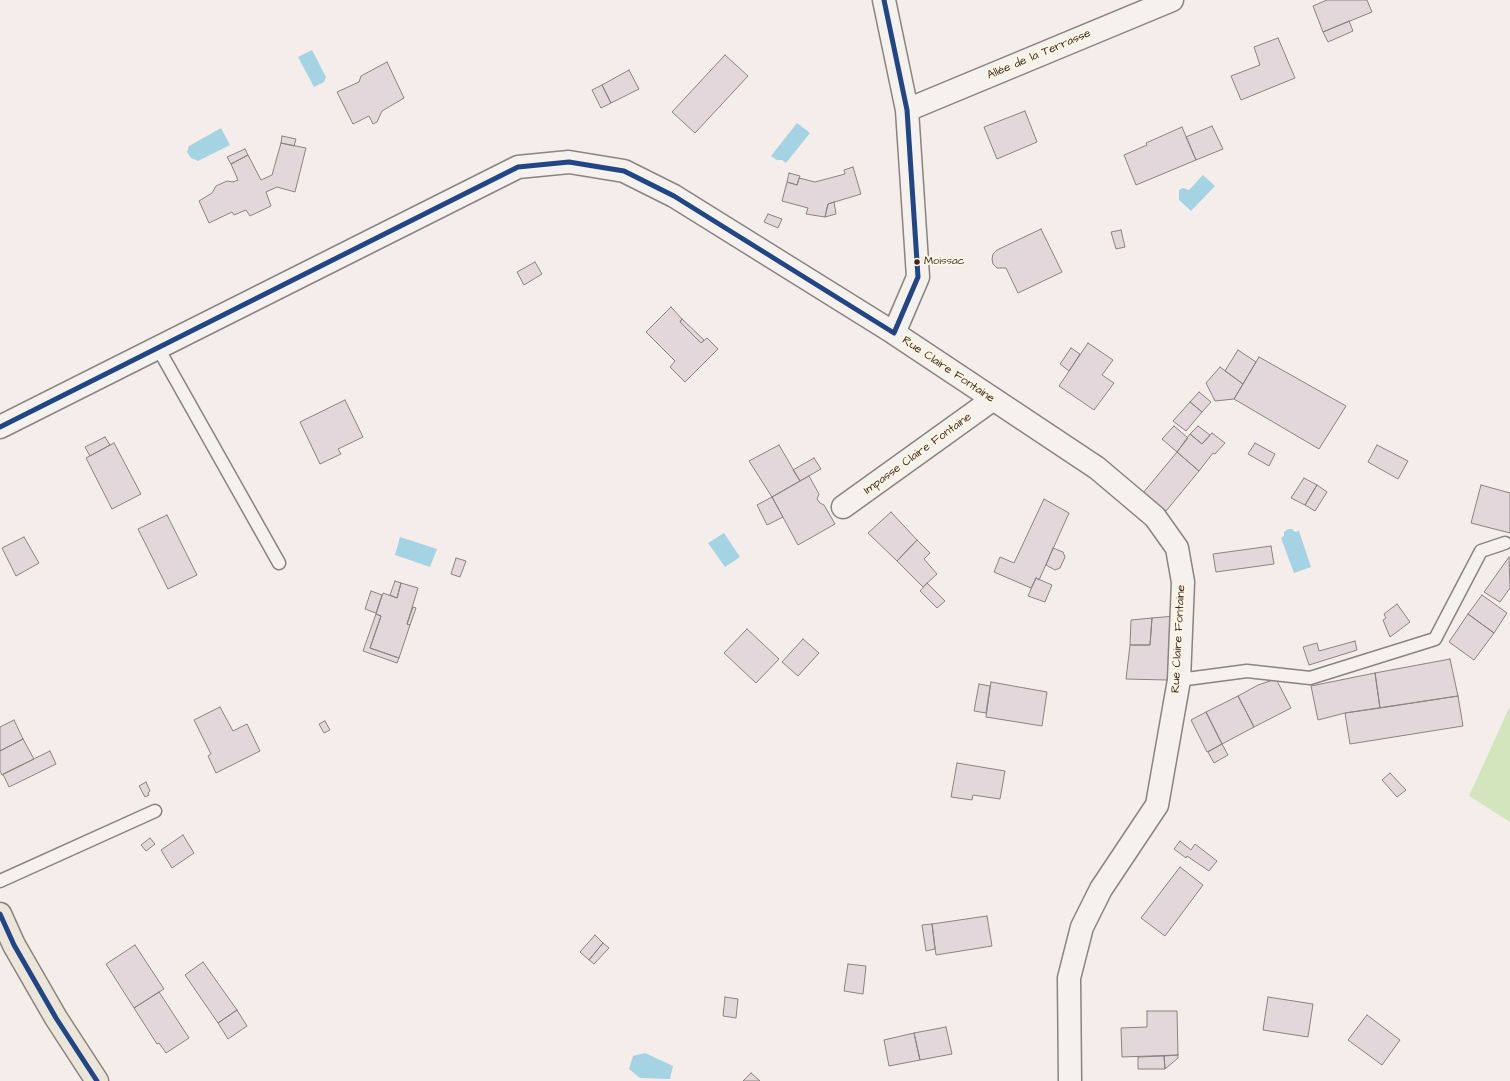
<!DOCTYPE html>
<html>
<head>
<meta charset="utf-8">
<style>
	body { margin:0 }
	canvas { display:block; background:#f5edea }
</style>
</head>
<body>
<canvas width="1510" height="1081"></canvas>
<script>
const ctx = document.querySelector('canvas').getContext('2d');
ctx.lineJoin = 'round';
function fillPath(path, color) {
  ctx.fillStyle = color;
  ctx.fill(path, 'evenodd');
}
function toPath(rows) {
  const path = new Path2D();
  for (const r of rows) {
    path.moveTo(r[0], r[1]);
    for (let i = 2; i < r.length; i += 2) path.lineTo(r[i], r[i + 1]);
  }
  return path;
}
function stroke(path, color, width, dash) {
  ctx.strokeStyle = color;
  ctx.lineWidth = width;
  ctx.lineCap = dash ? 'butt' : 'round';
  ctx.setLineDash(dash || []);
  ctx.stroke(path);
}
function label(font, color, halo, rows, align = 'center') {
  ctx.font = font + ' "Architects Daughter",sans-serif';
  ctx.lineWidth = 4;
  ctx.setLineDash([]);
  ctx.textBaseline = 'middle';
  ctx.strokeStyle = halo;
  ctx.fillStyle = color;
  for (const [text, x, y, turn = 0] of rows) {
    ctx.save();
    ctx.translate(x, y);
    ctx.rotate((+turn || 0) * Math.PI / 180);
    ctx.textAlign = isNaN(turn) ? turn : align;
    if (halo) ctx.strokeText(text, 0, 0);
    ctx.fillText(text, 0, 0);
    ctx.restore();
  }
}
fillPath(toPath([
	[1510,706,1510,822,1469,796]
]), '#d3e5bd');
fillPath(toPath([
	[312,50,326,77,324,82,314,87,298,57],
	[797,123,810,133,786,163,782,160,777,160,771,156],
	[221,128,230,145,198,161,191,158,187,152,189,146],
	[1203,175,1215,186,1191,211,1179,200,1179,190,1183,188,1189,190],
	[1288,529,1292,529,1295,532,1299,531,1311,567,1294,573,1281,538,1284,536,1284,532],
	[724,533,740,557,725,567,708,543],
	[400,537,437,549,430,567,395,555],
	[645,1053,673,1066,670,1079,640,1078,629,1069,633,1056]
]), '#a4d4e4');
const building = toPath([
	[1327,0,1367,0,1372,12,1323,32,1313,6,1327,0],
	[1349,21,1353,31,1328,42,1323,32,1349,21],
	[1278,38,1295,78,1241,100,1231,76,1260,65,1254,47,1278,38],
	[725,55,748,76,695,133,672,112,725,55],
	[387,62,404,98,382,111,377,122,373,124,369,116,353,124,337,92,359,82,361,76,387,62],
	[629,70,639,89,611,103,602,85,629,70],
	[602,85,611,103,601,108,592,90,602,85],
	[1025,111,1037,142,997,159,984,127,1025,111],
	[1212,126,1223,149,1196,160,1186,137,1212,126],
	[1182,127,1196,160,1136,185,1124,155,1147,145,1146,143,1182,127],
	[282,136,296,139,294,146,281,143,282,136],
	[281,143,306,148,295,192,277,187,266,192,271,206,250,216,246,210,234,215,232,212,209,223,199,201,212,193,216,186,227,181,233,182,238,180,231,164,248,155,261,180,272,175,281,143],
	[245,149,248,155,231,164,227,157,245,149],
	[853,167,861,194,828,204,825,217,806,214,808,208,782,201,787,182,797,185,799,178,815,182,845,174,844,170,853,167],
	[789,173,800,176,797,185,787,182,789,173],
	[834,202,836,214,825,217,828,204,834,202],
	[768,214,782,219,778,228,764,222,768,214],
	[1041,229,1062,272,1018,293,1006,268,997,268,993,264,992,259,993,254,997,250,1041,229],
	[1121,230,1125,247,1116,249,1111,232,1121,230],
	[535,262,542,274,524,285,517,272,535,262],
	[671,307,682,319,680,322,701,343,707,338,718,349,685,382,670,367,675,361,646,332,671,307],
	[682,319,704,340,701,343,680,322,682,319],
	[1088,343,1113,360,1102,375,1114,383,1094,410,1059,386,1088,343],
	[1071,348,1080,354,1069,371,1060,364,1071,348],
	[1238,350,1256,362,1243,384,1225,371,1238,350],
	[1259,357,1346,406,1319,449,1234,399,1259,357],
	[1220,367,1243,384,1234,399,1215,401,1206,383,1220,367],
	[1199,392,1211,402,1202,412,1190,402,1199,392],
	[345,400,363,437,338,449,341,454,320,464,300,422,345,400],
	[1190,402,1202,412,1186,431,1173,421,1190,402],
	[1174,426,1188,438,1177,452,1162,439,1174,426],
	[1198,426,1210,435,1202,444,1190,434,1198,426],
	[1212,433,1225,443,1215,454,1213,453,1199,471,1177,452,1190,434,1202,444,1212,433],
	[105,437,110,445,90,456,85,447,105,437],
	[114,443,141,494,112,509,86,458,114,443],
	[1255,443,1275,454,1269,466,1248,454,1255,443],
	[779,445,800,481,772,497,749,461,779,445],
	[1377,445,1408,461,1398,479,1368,462,1377,445],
	[1177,452,1199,471,1166,511,1143,493,1177,452],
	[814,458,821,469,800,481,793,470,814,458],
	[809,476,819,494,817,499,820,503,824,505,835,524,798,545,772,497,809,476],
	[1304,478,1317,485,1305,505,1291,498,1304,478],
	[1317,485,1327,492,1315,511,1305,505,1317,485],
	[1481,485,1510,493,1510,533,1471,523,1481,485],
	[772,497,783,517,767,525,757,505,772,497],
	[1044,499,1069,513,1039,580,1036,578,1031,588,994,572,1000,557,1014,563,1044,499],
	[891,512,917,540,897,561,868,533,891,512],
	[167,515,197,575,168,589,138,529,167,515],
	[24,537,39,563,16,576,2,548,24,537],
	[917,540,930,553,924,559,937,574,923,587,897,561,917,540],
	[1271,546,1274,564,1216,572,1213,554,1271,546],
	[1053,548,1063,552,1065,557,1060,568,1055,570,1046,565,1053,548],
	[1509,557,1510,588,1500,602,1484,592,1509,557],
	[456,558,466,561,460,577,451,574,456,558],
	[1036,578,1052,585,1045,602,1028,596,1036,578],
	[395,581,401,583,397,598,390,595,395,581],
	[401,583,418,588,407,624,410,625,399,658,370,648,381,616,376,614,383,593,397,598,401,583],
	[927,583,945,601,937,608,920,591,927,583],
	[371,591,382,595,376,613,365,609,371,591],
	[1482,595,1507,613,1494,633,1468,614,1482,595],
	[1397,604,1410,622,1390,637,1383,620,1386,618,1384,614,1397,604],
	[413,607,416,608,410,625,407,624,413,607],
	[376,614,381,616,370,648,399,658,397,663,363,651,376,614],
	[1468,614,1494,633,1474,660,1449,642,1468,614],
	[1175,616,1167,680,1126,679,1130,645,1150,645,1152,618,1175,616],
	[1152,618,1150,645,1130,645,1131,620,1152,618],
	[747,629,779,659,756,683,724,653,747,629],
	[803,639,819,653,798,676,782,662,803,639],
	[1355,641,1357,650,1309,665,1303,647,1317,643,1319,651,1355,641],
	[1450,659,1458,696,1380,708,1375,673,1450,659],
	[1375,673,1380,708,1345,713,1318,720,1311,686,1375,673],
	[1276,679,1291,708,1254,727,1238,696,1258,685,1276,679],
	[991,682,1047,692,1042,726,986,717,991,682],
	[979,684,990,686,986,713,974,711,979,684],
	[1238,696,1254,727,1222,744,1206,712,1238,696],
	[1458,696,1463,726,1350,744,1345,713,1458,696],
	[220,707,233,731,247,724,260,751,216,773,208,756,211,754,194,720,220,707],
	[1206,712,1222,744,1207,752,1191,720,1206,712],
	[14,720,23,739,0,751,0,727,14,720],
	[325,721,330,730,324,733,319,724,325,721],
	[23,739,34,759,2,775,0,771,0,751,23,739],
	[1222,744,1228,755,1214,763,1208,752,1222,744],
	[50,751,56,764,9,787,3,774,50,751],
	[957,763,1005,771,1000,799,973,795,972,800,951,797,957,763],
	[1390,773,1406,790,1397,797,1382,780,1390,773],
	[146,782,150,791,148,793,149,795,145,797,139,786,146,782],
	[183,835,194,853,172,868,161,850,183,835],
	[150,838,155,844,146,851,141,845,150,838],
	[1180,841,1191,850,1195,844,1217,861,1209,871,1187,856,1186,858,1174,849,1180,841],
	[1180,867,1203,885,1165,936,1141,918,1180,867],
	[987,916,992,946,936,955,932,924,987,916],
	[932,924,935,949,926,951,922,925,932,924],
	[595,935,603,943,589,960,580,952,595,935],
	[603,943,609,948,594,964,589,960,603,943],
	[135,945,164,989,134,1008,106,964,135,945],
	[203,962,237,1010,218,1023,185,975,203,962],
	[848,964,866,966,863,994,844,991,848,964],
	[159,992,189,1038,166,1053,159,1043,157,1044,134,1008,159,992],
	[725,997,738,999,736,1018,723,1016,725,997],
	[1268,997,1313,1004,1308,1037,1263,1030,1268,997],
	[237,1010,247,1026,228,1039,218,1023,237,1010],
	[1147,1011,1177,1011,1178,1055,1122,1057,1121,1028,1147,1027,1147,1011],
	[1367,1015,1400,1040,1382,1065,1348,1040,1367,1015],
	[946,1027,952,1054,920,1060,914,1033,946,1027],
	[914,1033,920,1060,889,1066,884,1040,914,1033],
	[1178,1055,1178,1058,1165,1069,1164,1056,1178,1055],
	[1164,1056,1165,1069,1138,1069,1138,1057,1164,1056],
	[751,1073,760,1081,743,1081,751,1073]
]);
fillPath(building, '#e4d7db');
stroke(building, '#8a837f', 1);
const service = toPath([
	[158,348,279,563],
	[1179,680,1247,671,1310,678,1435,639,1481,551,1505,543],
	[0,881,155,811]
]);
const minor = toPath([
	[884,0,907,110,918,277,894,333],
	[907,110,1172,0],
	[0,427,518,167,569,162,624,171,674,196,894,333,1097,468,1155,517,1177,548,1183,582,1179,680,1157,805,1101,889,1082,927,1069,978,1070,1081],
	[843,507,992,400]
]);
const primary = toPath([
	[0,914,14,945,56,1018,97,1081]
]);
stroke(service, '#8a837f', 15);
stroke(minor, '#8a837f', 25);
stroke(primary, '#8a837f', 25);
stroke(service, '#f5f1ec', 12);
stroke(minor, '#f5f1ec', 22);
stroke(primary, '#ece6da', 22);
stroke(toPath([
	[884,0,907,110,918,277,894,333],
	[0,427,518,167,569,162,624,171,674,196,894,333],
	[0,914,14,945,56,1018,97,1081]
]), '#224585', 5);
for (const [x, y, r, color] of [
	[917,262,3.5,"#3b2a1e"]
]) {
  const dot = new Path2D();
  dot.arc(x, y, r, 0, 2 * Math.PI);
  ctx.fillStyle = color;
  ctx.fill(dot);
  stroke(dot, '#fcf5e5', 1.5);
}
label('11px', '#3b2a1e', '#fcf5e5', [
	["Moissac",924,262]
], 'left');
label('12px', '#3b2a1e', '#fcf5e5', [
	["Allée de la Terrasse",1039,55,-23],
	["Rue Claire Fontaine",948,370,34],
	["Impasse Claire Fontaine",918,454,-36],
	["Rue Claire Fontaine",1179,639,-87]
]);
</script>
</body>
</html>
